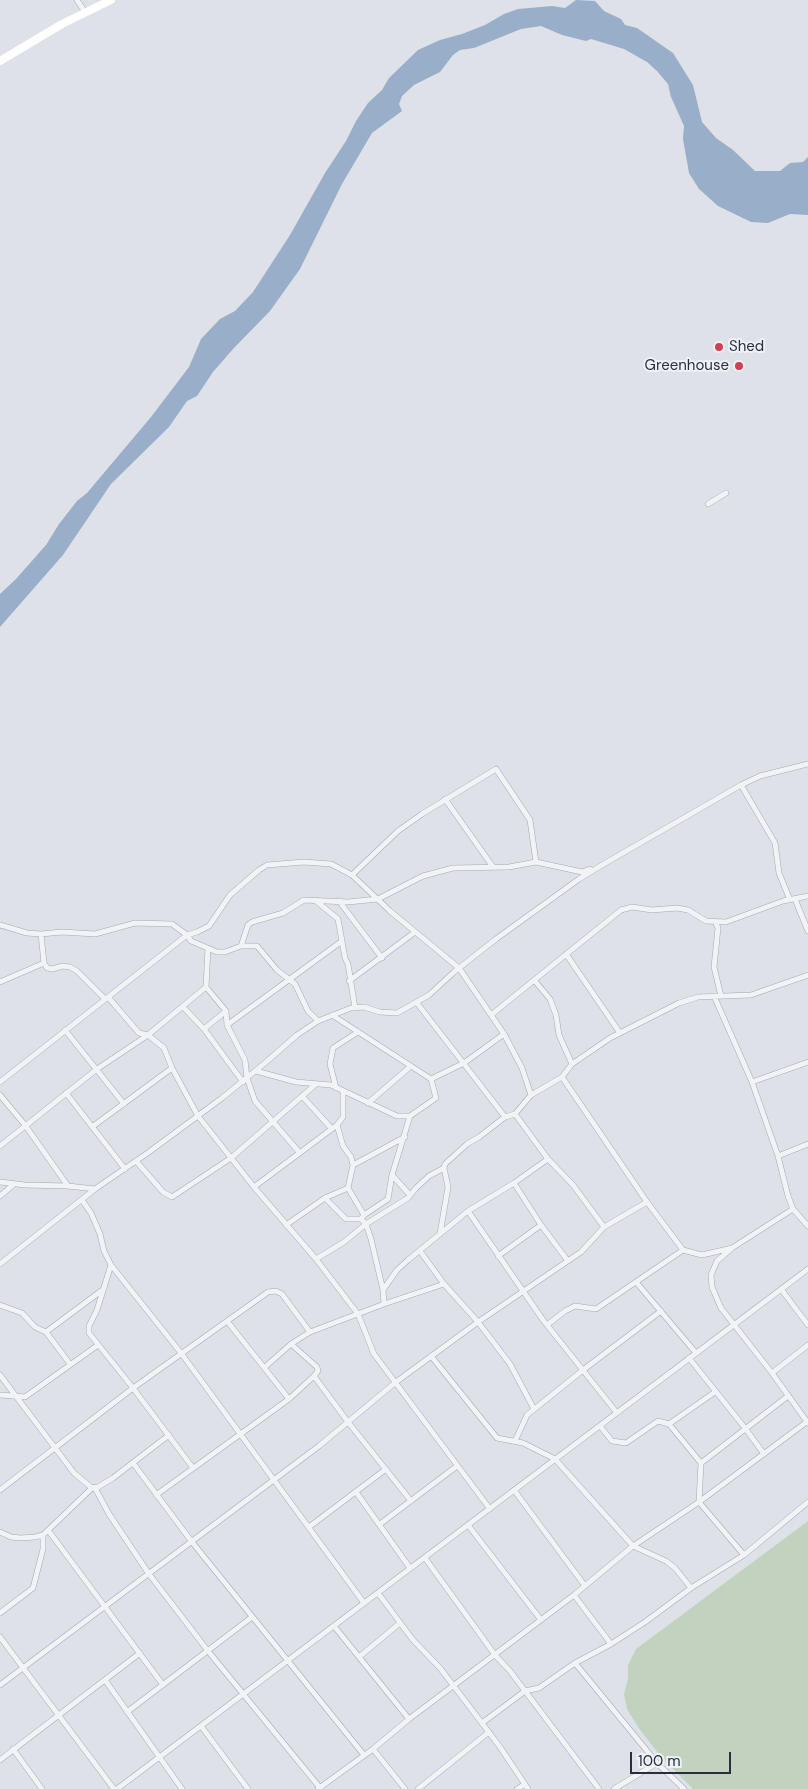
<!DOCTYPE html>
<html>
<head>
<meta charset="utf-8">
<style>
	body { margin:0 }
	#map { position:relative; width:808px; height:1789px; overflow:hidden; background:#dee2e8; font-family:"DM Sans",sans-serif }
	canvas { display:block }
	.scale { position:absolute; left:630px; top:1752px; width:101px; height:22px; box-sizing:border-box; border:2px solid #272f3f; border-top:0; padding-left:6px; font-size:15px; line-height:18px; white-space:nowrap; color:#272f3f; -webkit-text-stroke:4px #eef1f6; paint-order:stroke }
</style>
</head>
<body>
<div id="map">
<canvas width="808" height="1789"></canvas>
<div class="scale">100 m</div>
</div>
<script>
const ctx = document.querySelector('canvas').getContext('2d');
ctx.lineJoin = 'round';
function fillPath(path, color) {
  ctx.fillStyle = color;
  ctx.fill(path, 'evenodd');
}
function toPath(rows) {
  const path = new Path2D();
  for (const r of rows) {
    path.moveTo(r[0], r[1]);
    for (let i = 2; i < r.length; i += 2) path.lineTo(r[i], r[i + 1]);
  }
  return path;
}
function stroke(path, color, width, dash) {
  ctx.strokeStyle = color;
  ctx.lineWidth = width;
  ctx.lineCap = dash ? 'butt' : 'round';
  ctx.setLineDash(dash || []);
  ctx.stroke(path);
}
function label(font, color, halo, rows, align = 'center') {
  ctx.font = font + ' "DM Sans",sans-serif';
  ctx.lineWidth = 4;
  ctx.setLineDash([]);
  ctx.textBaseline = 'middle';
  ctx.strokeStyle = halo;
  ctx.fillStyle = color;
  for (const [text, x, y, turn = 0] of rows) {
    ctx.save();
    ctx.translate(x, y);
    ctx.rotate((+turn || 0) * Math.PI / 180);
    ctx.textAlign = isNaN(turn) ? turn : align;
    if (halo) ctx.strokeText(text, 0, 0);
    ctx.fillText(text, 0, 0);
    ctx.restore();
  }
}
fillPath(toPath([
	[808,1521,808,1789,693,1789,661,1757,638,1727,627,1709,624,1694,628,1679,628,1665,636,1649]
]), '#c3d2bf');
fillPath(toPath([
	[576,0,595,1,604,11,621,19,625,25,637,28,673,53,693,85,702,122,716,138,733,150,755,171,780,171,790,163,803,162,808,157,808,215,790,214,768,223,751,222,718,206,699,189,689,173,683,139,684,126,671,97,668,84,657,71,647,62,624,49,591,39,586,41,562,35,541,26,521,29,474,48,460,50,453,55,440,72,414,85,402,96,399,104,402,111,372,133,342,184,300,269,270,311,233,349,213,372,197,396,187,401,169,427,111,484,63,555,0,627,0,594,16,579,46,545,59,524,77,501,87,493,151,417,189,367,201,339,220,319,235,311,253,292,290,235,325,173,346,141,356,121,368,103,382,90,389,78,418,50,440,40,462,34,485,25,504,14,518,9,552,6,565,8]
]), '#98aec9');
const street = toPath([
	[77,0,85,12],
	[708,504,726,493],
	[741,785,775,843,779,873,790,900],
	[445,799,493,867],
	[352,875,398,831,422,814,496,769,530,820,536,862],
	[795,899,808,931],
	[316,901,338,919,345,958,348,964,355,1008],
	[339,901,382,958],
	[715,921,718,928,714,967,721,996],
	[0,925,27,933,41,934,62,932,95,934,135,923,172,924,187,935,191,941,217,952,225,952,241,946,257,946,277,970,295,984,308,1011,318,1021],
	[41,934,44,963,47,968,52,969,63,966,70,967,77,971,105,999],
	[241,946,248,925,252,922,283,913,304,900,348,902,378,899,423,876,453,868,509,867,536,862,582,872,590,869],
	[208,948,206,987,226,1011,227,1025,245,1060,247,1078,255,1101,299,1152],
	[566,954,620,1033],
	[534,980,550,999,556,1015,559,1035,572,1064,610,1038,679,1003,698,997,751,995,808,975],
	[349,981,415,932],
	[0,982,44,963],
	[714,996,752,1082,778,1156,788,1196,793,1209,808,1226],
	[108,997,139,1033,148,1035,164,1048,172,1068,198,1116,254,1187,316,1259,358,1314,374,1354,490,1509],
	[417,1003,505,1117],
	[183,1007,204,1029,243,1082],
	[491,1015,621,910,632,907,652,910,677,908,688,910,706,921,726,922,783,901,808,896],
	[227,1025,342,941],
	[204,1029,226,1011],
	[65,1030,124,1104],
	[572,1064,562,1077,647,1202,683,1250,702,1255,732,1248],
	[256,1071,296,1082,331,1085,397,1116,410,1116,436,1098,431,1079,332,1015],
	[431,1079,464,1063,504,1034],
	[0,1082,187,935,197,932,209,926,230,895,259,870,267,865,304,862,331,864,352,875,390,911,459,968,504,1034,522,1068,531,1095],
	[752,1082,808,1062],
	[336,1088,330,1064,333,1048,358,1032],
	[343,1091,343,1117,337,1125,343,1146,351,1157,353,1165,348,1188,364,1215,361,1219,366,1224,371,1239,383,1290,384,1304],
	[66,1093,125,1169],
	[0,1095,25,1125,68,1186],
	[302,1096,332,1129],
	[368,1103,411,1066],
	[515,1114,548,1159,573,1185,604,1227],
	[92,1127,172,1068],
	[0,1146,97,1069,148,1035,206,987],
	[778,1156,808,1144],
	[136,1161,163,1192,172,1197,231,1158,316,1084],
	[353,1165,405,1137],
	[392,1175,410,1195],
	[0,1182,25,1185,68,1186,95,1189],
	[514,1183,541,1225,568,1261],
	[254,1187,337,1125],
	[0,1196,14,1184],
	[325,1198,346,1219,361,1219],
	[82,1200,91,1213,100,1234,104,1251,111,1265,181,1353,364,1603],
	[793,1209,732,1248,717,1261,711,1275,712,1287,721,1308,772,1373,808,1423],
	[468,1211,543,1320,617,1413],
	[364,1215,388,1199,392,1175,410,1116],
	[286,1225,325,1198,348,1188],
	[440,1234,448,1187,444,1168],
	[420,1251,444,1284,478,1322,510,1364,534,1409],
	[498,1256,541,1225],
	[316,1259,344,1242,366,1224,408,1198,416,1188,429,1176,444,1168,445,1164,467,1144,479,1137,505,1117,515,1114,531,1095,562,1077],
	[0,1264,95,1189,149,1152,222,1098,265,1063,297,1035,318,1021,351,1008,364,1007,380,1012,397,1013,429,995,454,972,496,939,579,879,602,865,741,785,760,776,808,764],
	[111,1265,97,1310,89,1326,89,1333,133,1388,193,1468],
	[636,1282,696,1353],
	[781,1289,808,1325],
	[383,1290,397,1270,408,1260,468,1211,514,1183,548,1159],
	[0,1305,22,1313,35,1327,46,1332,70,1364],
	[227,1321,289,1399],
	[547,1325,565,1311,575,1306,596,1309,683,1250],
	[46,1332,101,1291],
	[431,1356,497,1438,523,1443,555,1459,633,1546,666,1561,675,1568,691,1588],
	[689,1358,745,1428,764,1454],
	[265,1367,291,1344,310,1332,384,1304,444,1284],
	[772,1373,808,1345],
	[0,1375,74,1473,92,1488,98,1487,113,1478,169,1435],
	[314,1376,348,1422,411,1501],
	[0,1395,25,1397,98,1345],
	[600,1426,612,1441,626,1443,658,1421,669,1424,715,1392],
	[515,1441,527,1415,583,1370,661,1311],
	[133,1463,192,1542,364,1755],
	[701,1463,788,1396],
	[95,1488,109,1514,149,1574,208,1651,321,1789],
	[0,1490,133,1388,268,1292,276,1291,282,1294,310,1332],
	[514,1490,585,1586],
	[356,1492,410,1568],
	[156,1495,289,1399,314,1376,318,1371,317,1367,291,1344],
	[380,1524,457,1466],
	[468,1525,541,1620],
	[309,1527,386,1469],
	[48,1530,163,1685],
	[0,1532,11,1537,21,1538,35,1537,43,1535,92,1488],
	[744,1555,699,1502,808,1421],
	[425,1558,495,1655,510,1671,599,1789],
	[378,1593,413,1640,440,1668,472,1710,500,1747,528,1789],
	[574,1595,611,1644],
	[0,1613,33,1588,43,1549,43,1535],
	[334,1626,409,1719],
	[0,1637,114,1789],
	[359,1657,400,1623],
	[575,1663,657,1763,684,1789],
	[105,1680,182,1789],
	[0,1685,319,1446,396,1382,478,1322,581,1252,604,1227,647,1202],
	[127,1712,252,1617],
	[482,1723,525,1691,539,1688,575,1663,611,1644,645,1622,691,1588,744,1555,808,1502],
	[201,1726,248,1789],
	[13,1749,42,1789],
	[373,1749,405,1789],
	[0,1760,140,1653],
	[117,1789,808,1269],
	[318,1789,373,1749,409,1719,574,1595,633,1546,699,1502,701,1463,669,1424],
	[418,1789,489,1732],
	[517,1789,525,1784],
	[614,1789,657,1763]
]);
stroke(street, '#a3a9b2', 6);
stroke(street, '#f1f3f6', 5);
stroke(toPath([
	[0,61,62,24,111,0]
]), '#fff', 8);
for (const [x, y, r, color] of [
	[719,347,5,"#d04050"],
	[739,366,5,"#d04050"]
]) {
  const dot = new Path2D();
  dot.arc(x, y, r, 0, 2 * Math.PI);
  ctx.fillStyle = color;
  ctx.fill(dot);
  stroke(dot, '#eef1f6', 2);
}
label('15px', '#272f3f', '#eef1f6', [
	["Shed",729,347],
	["Greenhouse",729,366,"right"]
], 'left');
</script>
</body>
</html>
